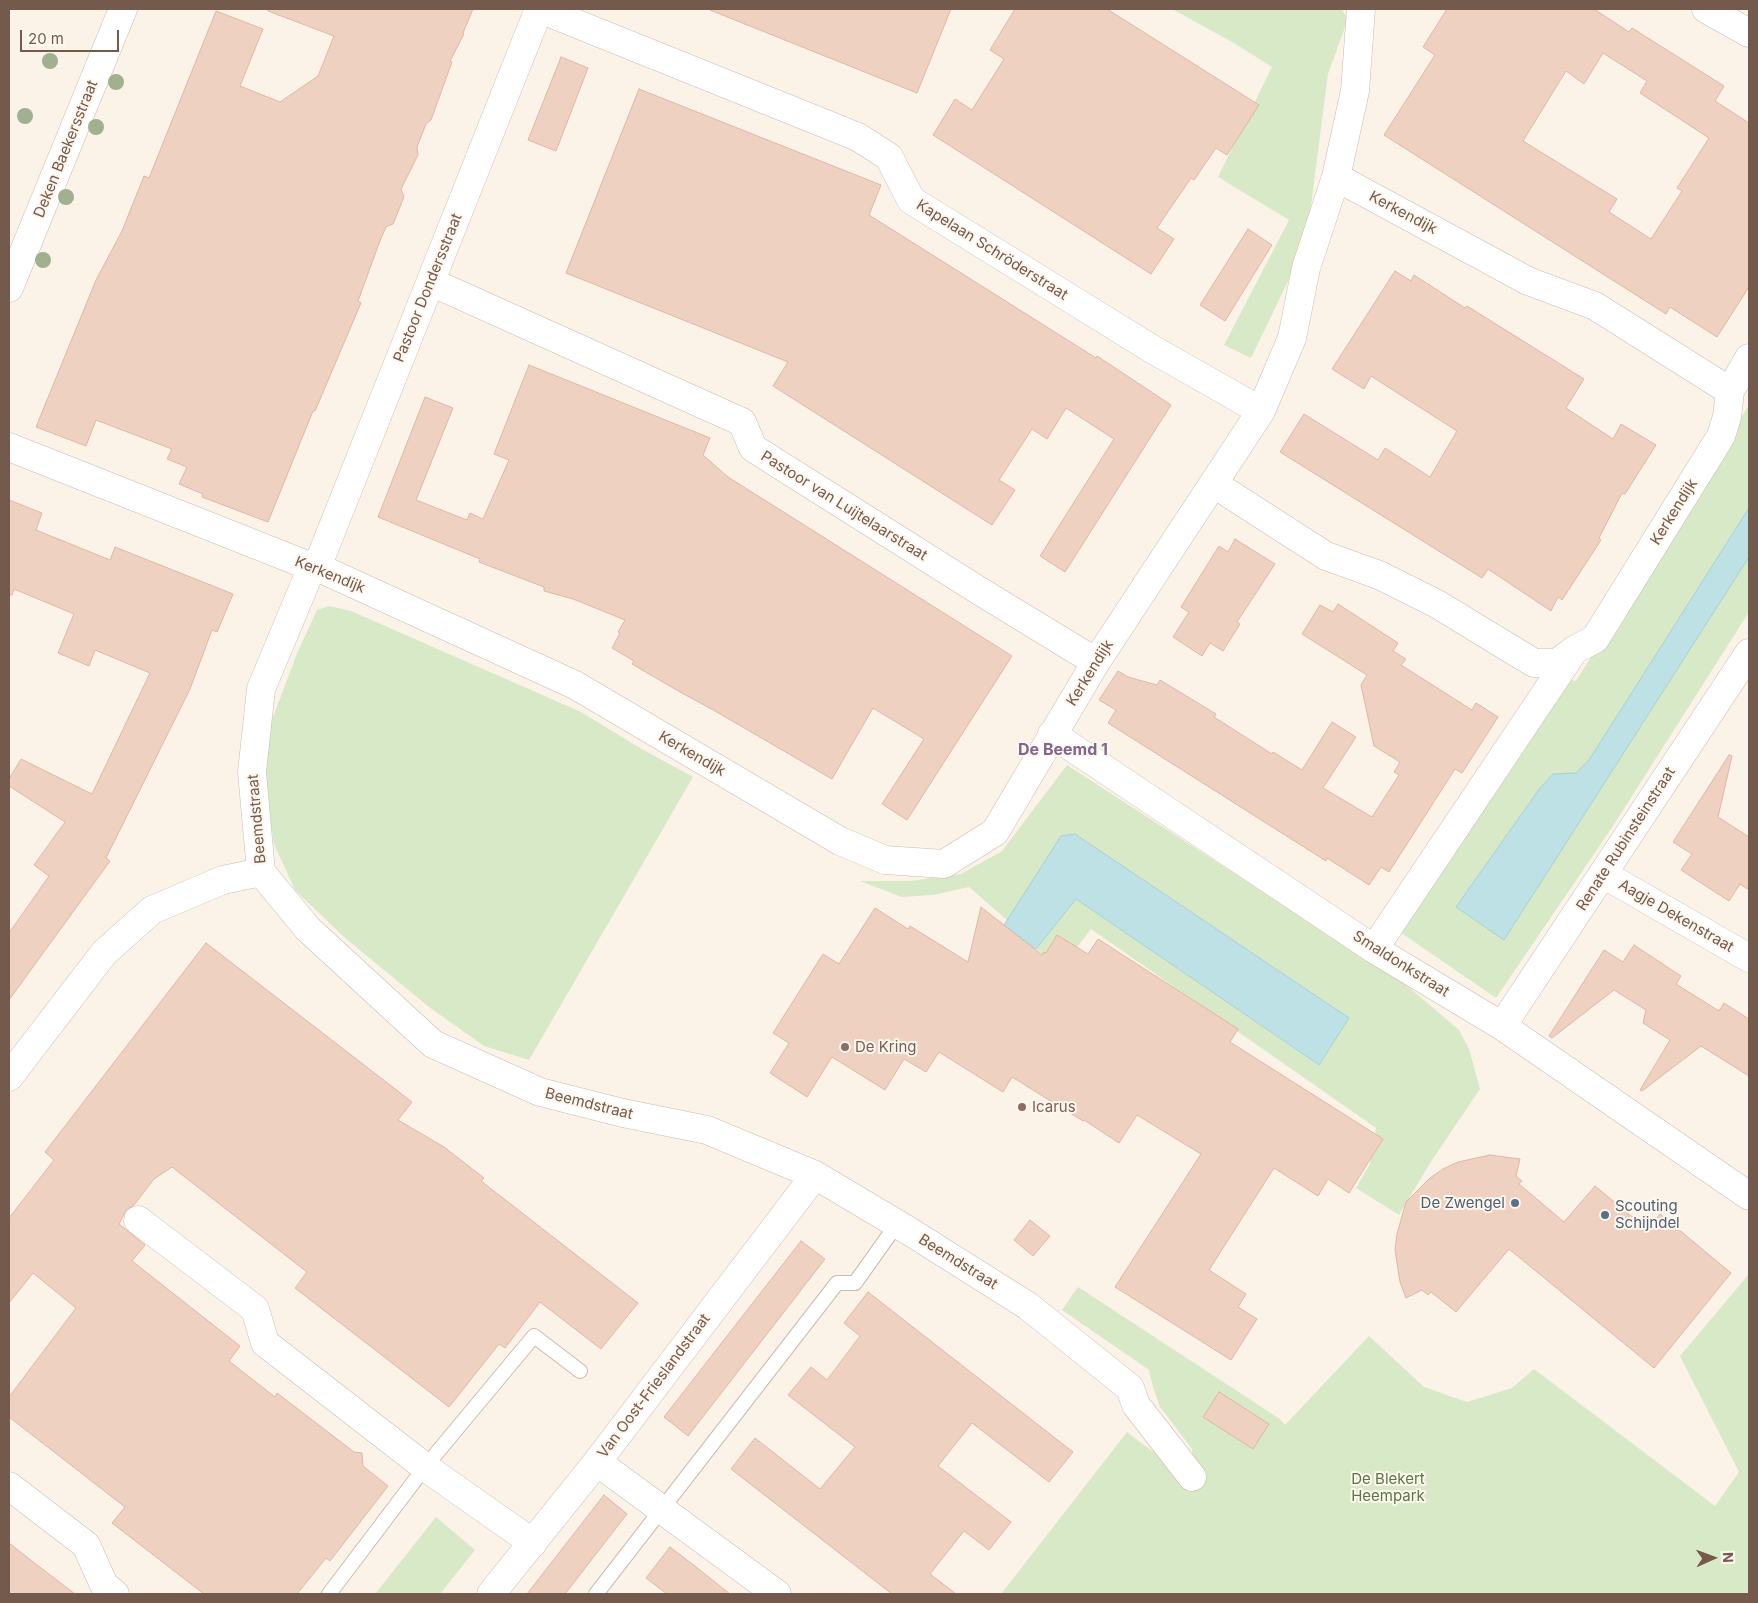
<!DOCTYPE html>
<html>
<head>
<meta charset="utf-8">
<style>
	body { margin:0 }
	#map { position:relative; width:1758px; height:1603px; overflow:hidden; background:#fbf3e8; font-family:Inter,sans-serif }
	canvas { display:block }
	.frame { position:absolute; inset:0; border:10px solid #74594d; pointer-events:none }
	.north { position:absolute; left:1688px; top:1533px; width:50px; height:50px; -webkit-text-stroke:4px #fef7ee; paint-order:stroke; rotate:88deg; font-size:14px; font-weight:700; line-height:20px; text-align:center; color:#74594d }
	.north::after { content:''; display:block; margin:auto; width:18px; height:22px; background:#74594d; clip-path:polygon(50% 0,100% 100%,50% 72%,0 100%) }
	.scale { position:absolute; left:20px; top:30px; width:99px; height:22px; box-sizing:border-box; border:2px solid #74594d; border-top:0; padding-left:6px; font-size:15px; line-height:18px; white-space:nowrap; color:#74594d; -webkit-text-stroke:4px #fef7ee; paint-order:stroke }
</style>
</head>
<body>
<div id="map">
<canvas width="1758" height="1603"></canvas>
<div class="frame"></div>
<div class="north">N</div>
<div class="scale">20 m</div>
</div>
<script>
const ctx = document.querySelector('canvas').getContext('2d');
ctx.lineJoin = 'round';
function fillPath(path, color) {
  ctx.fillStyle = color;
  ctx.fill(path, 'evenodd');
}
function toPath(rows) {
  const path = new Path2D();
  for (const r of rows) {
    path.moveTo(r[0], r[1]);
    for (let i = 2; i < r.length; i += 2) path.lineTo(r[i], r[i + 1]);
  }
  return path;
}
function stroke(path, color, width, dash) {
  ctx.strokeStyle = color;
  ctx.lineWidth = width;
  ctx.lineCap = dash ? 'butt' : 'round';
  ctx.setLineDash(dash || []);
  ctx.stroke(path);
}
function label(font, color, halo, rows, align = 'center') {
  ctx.font = font + ' Inter,sans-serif';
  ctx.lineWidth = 4;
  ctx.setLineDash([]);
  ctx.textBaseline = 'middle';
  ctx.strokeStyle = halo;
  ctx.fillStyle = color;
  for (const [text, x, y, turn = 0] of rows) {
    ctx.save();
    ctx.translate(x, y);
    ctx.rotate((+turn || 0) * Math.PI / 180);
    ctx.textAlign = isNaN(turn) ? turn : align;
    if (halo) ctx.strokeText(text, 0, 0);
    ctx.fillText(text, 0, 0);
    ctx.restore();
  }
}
fillPath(toPath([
	[1172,9,1342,9,1347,18,1344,30,1328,74,1306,244,1251,358,1224,345,1289,220,1218,177,1272,67,1234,43],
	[1749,405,1749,508,1589,760,1576,773,1553,774,1540,788,1456,907,1504,940,1749,557,1749,612,1611,829,1496,998,1400,932,1553,676,1576,681],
	[329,606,351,611,581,712,640,748,693,777,529,1060,484,1046,429,1007,344,937,295,890,274,844,264,783,270,725,298,651,317,610],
	[1067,765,1405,984,1459,1030,1469,1049,1480,1089,1432,1160,1399,1215,1356,1188,1370,1164,1376,1128,1091,929,1060,969,1036,949,1076,899,1318,1065,1349,1018,1075,834,1061,836,1008,921,969,887,933,895,902,897,860,881,910,881,961,874,1002,851],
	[1749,1274,1749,1594,1001,1594,1127,1432,1145,1446,1192,1476,1192,1449,1160,1407,1153,1387,1149,1370,1062,1310,1078,1287,1280,1419,1285,1425,1369,1336,1424,1387,1467,1402,1512,1388,1534,1369,1715,1506,1739,1472,1680,1356],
	[436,1517,475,1550,440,1594,375,1594]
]), '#d7e9c7');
const water = toPath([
	[1749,508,1749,557,1504,940,1456,907,1540,788,1553,774,1576,773,1589,760,1749,508],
	[1075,834,1349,1018,1319,1065,1076,899,1036,949,1004,925,1061,836,1075,834]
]);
fillPath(water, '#bde1e4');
stroke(water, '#a4d1d6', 1);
const building = toPath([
	[268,9,473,9,463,33,464,34,450,61,452,62,431,120,426,124,417,147,418,155,401,189,404,197,393,224,386,227,381,238,358,301,361,303,315,411,313,411,268,522,202,497,203,494,179,484,187,467,167,459,172,449,96,420,86,446,36,427,96,280,122,231,144,176,149,178,216,11,263,29,240,86,280,102,318,76,334,36,268,11,268,9],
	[711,9,951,9,917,93,710,10,711,9],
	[1015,9,1107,9,1259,105,1227,155,1216,148,1194,180,1191,178,1157,228,1174,239,1151,274,933,135,955,99,972,110,1004,59,990,50,1015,9],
	[1447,9,1594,9,1629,32,1632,28,1724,86,1715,101,1749,123,1749,287,1717,337,1670,307,1666,314,1384,135,1435,55,1423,47,1447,9],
	[1603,53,1647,81,1640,93,1709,138,1677,188,1682,191,1651,239,1609,212,1617,199,1523,141,1566,71,1584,84,1603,53],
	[561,57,588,68,556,151,528,140,561,57],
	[639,89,881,185,869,215,1096,358,1097,356,1171,405,1065,572,1040,556,1114,439,1066,408,1047,439,1032,429,999,480,1015,490,992,525,773,386,788,362,566,273,639,89],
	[1248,229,1272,245,1225,321,1200,305,1248,229],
	[1395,271,1411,281,1414,275,1465,308,1467,306,1584,379,1566,408,1613,439,1621,424,1656,445,1625,494,1622,493,1599,538,1601,540,1562,600,1558,597,1551,611,1488,569,1482,578,1280,452,1304,414,1378,460,1385,448,1430,477,1457,431,1371,376,1364,389,1332,369,1395,271],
	[529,365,710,438,703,455,728,477,1012,656,907,820,882,804,924,739,873,708,832,779,715,711,680,692,632,664,634,661,612,648,620,633,618,632,625,620,573,599,544,591,544,587,479,562,480,559,378,517,425,397,453,408,416,500,467,520,470,513,483,519,509,460,494,454,529,365],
	[9,500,42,513,36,530,110,560,115,547,233,594,217,632,212,630,190,689,106,858,110,861,9,1000,9,933,49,876,34,865,65,822,9,786,9,779,21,759,92,794,150,673,95,650,89,666,58,653,74,614,14,589,12,595,9,595,9,500],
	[1235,539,1275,564,1237,622,1240,624,1223,651,1210,643,1202,656,1173,637,1189,612,1181,607,1219,546,1228,552,1235,539],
	[1338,604,1398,643,1393,651,1406,659,1401,665,1472,710,1476,703,1498,717,1462,773,1455,769,1389,872,1381,867,1369,885,1327,858,1326,861,1108,723,1116,710,1099,700,1118,671,1128,677,1157,685,1160,680,1216,714,1214,717,1272,754,1273,752,1302,770,1332,722,1356,737,1323,788,1372,817,1399,775,1394,772,1400,762,1374,746,1361,685,1367,675,1302,634,1320,605,1333,612,1338,604],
	[1729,755,1732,756,1718,817,1749,837,1749,890,1740,884,1729,901,1681,870,1692,854,1673,842,1729,755],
	[981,907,1042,955,1044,952,1046,953,1057,935,1088,954,1098,939,1238,1029,1230,1042,1383,1139,1349,1193,1328,1179,1318,1196,1274,1168,1209,1270,1246,1294,1238,1307,1257,1319,1231,1360,1115,1287,1201,1154,1137,1115,1119,1143,1084,1120,1083,1121,1012,1077,1003,1092,939,1052,926,1072,904,1059,885,1090,832,1057,807,1097,770,1073,789,1043,773,1033,823,954,839,964,875,908,908,929,910,926,968,962,981,907],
	[206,943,412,1102,398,1120,444,1147,484,1178,481,1181,638,1303,601,1349,540,1302,505,1348,499,1344,449,1407,295,1288,307,1272,172,1167,154,1179,134,1205,126,1210,119,1224,145,1245,132,1261,240,1346,229,1361,275,1397,277,1393,354,1452,362,1453,363,1466,388,1486,330,1561,326,1558,297,1594,204,1594,112,1523,125,1507,9,1417,9,1397,76,1308,33,1273,9,1303,9,1218,54,1160,45,1152,206,943],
	[1634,945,1681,976,1676,984,1719,1011,1724,1003,1749,1019,1749,1076,1701,1046,1642,1091,1640,1090,1670,1040,1643,1023,1646,1010,1614,990,1552,1038,1549,1036,1604,950,1623,962,1634,945],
	[1490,1155,1520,1159,1516,1176,1522,1181,1519,1184,1564,1222,1595,1186,1647,1229,1660,1214,1731,1273,1654,1368,1509,1249,1456,1312,1431,1292,1428,1295,1422,1290,1406,1298,1400,1282,1395,1250,1397,1234,1406,1202,1430,1178,1443,1169,1458,1162,1490,1155],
	[1030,1220,1050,1236,1033,1256,1014,1240,1030,1220],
	[801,1241,825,1259,688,1436,664,1417,801,1241],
	[868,1292,1073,1452,1049,1482,972,1423,938,1466,1011,1522,989,1550,964,1531,930,1574,956,1594,892,1594,731,1469,755,1438,820,1489,855,1447,788,1395,811,1367,827,1380,860,1336,844,1323,868,1292],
	[1219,1392,1269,1424,1253,1449,1203,1417,1219,1392],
	[604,1495,627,1514,565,1594,527,1594,604,1495],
	[9,1543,32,1561,75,1594,9,1594,9,1543],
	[670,1547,696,1567,730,1594,667,1594,646,1578,670,1547]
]);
fillPath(building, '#efd1c1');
stroke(building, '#e1b6a2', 1);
const lane = toPath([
	[329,1594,425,1467,534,1336,580,1371],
	[596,1594,837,1283,855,1283,897,1224]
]);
const street = toPath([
	[540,9,858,137,889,157,911,200,1152,349,1261,411],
	[1706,9,1749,33],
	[431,282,742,422,753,448,978,590,1096,662],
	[9,288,123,9],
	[1730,391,1749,358],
	[9,447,312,567,317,567,575,685,840,841,885,860,944,864,995,832,1096,662,1261,411,1292,338,1306,268,1336,177,1355,91,1361,9],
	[1214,484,1326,556,1379,575,1437,604,1534,663,1557,663,1574,650,1595,639,1721,436,1727,417,1730,391,1595,306,1528,281,1336,177],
	[312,567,261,689,252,772,261,872,308,929,433,1044,540,1092,623,1113,707,1130,815,1175,909,1231,1028,1306,1130,1388,1136,1405,1192,1477],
	[317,567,539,9],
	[1052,734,1374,949,1502,1026,1749,1196],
	[1603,874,1749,958],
	[1374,949,1573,652],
	[1502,1026,1749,653],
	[9,1077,104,953,152,910,223,880,261,872],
	[138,1220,255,1309,265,1343,425,1467,533,1543],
	[597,1462,777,1594],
	[9,1486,86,1545,104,1585,115,1594],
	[491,1594,597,1462,815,1175]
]);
stroke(lane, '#cdbaae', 16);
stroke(street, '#cdbaae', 29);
stroke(lane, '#fff', 14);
stroke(street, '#fff', 28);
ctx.fillStyle = '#a1b08e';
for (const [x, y] of [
	[50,61],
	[116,82],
	[25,116],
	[96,127],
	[66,197],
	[43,260]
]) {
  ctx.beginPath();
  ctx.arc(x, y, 8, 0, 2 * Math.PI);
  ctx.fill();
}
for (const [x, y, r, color] of [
	[845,1047,5,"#8d6e63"],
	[1022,1107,5,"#8d6e63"],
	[1515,1203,5,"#5c6f8a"],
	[1605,1215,5,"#5c6f8a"]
]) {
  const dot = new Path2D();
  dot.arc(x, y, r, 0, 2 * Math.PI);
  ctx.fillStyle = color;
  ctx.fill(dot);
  stroke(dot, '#fef7ee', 2);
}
label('15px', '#74594d', '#fef7ee', [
	["Deken Baekersstraat",66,149,-68],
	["Kerkendijk",1403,213,28],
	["Kapelaan Schröderstraat",992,250,32],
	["Pastoor Dondersstraat",428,288,-68],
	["Pastoor van Luijtelaarstraat",844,506,32],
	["Kerkendijk",1674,512,-58],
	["Kerkendijk",330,575,22],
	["Kerkendijk",1090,673,-58],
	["Kerkendijk",692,754,30],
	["Beemdstraat",257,819,-95],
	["Renate Rubinsteinstraat",1626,839,-57],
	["Aagje Dekenstraat",1676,916,30],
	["Smaldonkstraat",1401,964,32],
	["Beemdstraat",589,1104,14],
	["Beemdstraat",958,1262,32],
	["Van Oost-Frieslandstraat",654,1386,-53]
]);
label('15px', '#785e54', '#fef7ee', [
	["De Kring",855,1047],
	["Icarus",1032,1107]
], 'left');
label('15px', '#4e5e75', '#fef7ee', [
	["De Zwengel",1505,1203],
	["Scouting",1615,1206,"left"],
	["Schijndel",1615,1223,"left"]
], 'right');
label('15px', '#587945', '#fef7ee', [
	["De Blekert",1388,1479],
	["Heempark",1388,1496]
]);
label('bold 16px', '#7f6590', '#fef7ee', [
	["De Beemd 1",1063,750]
]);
</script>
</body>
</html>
